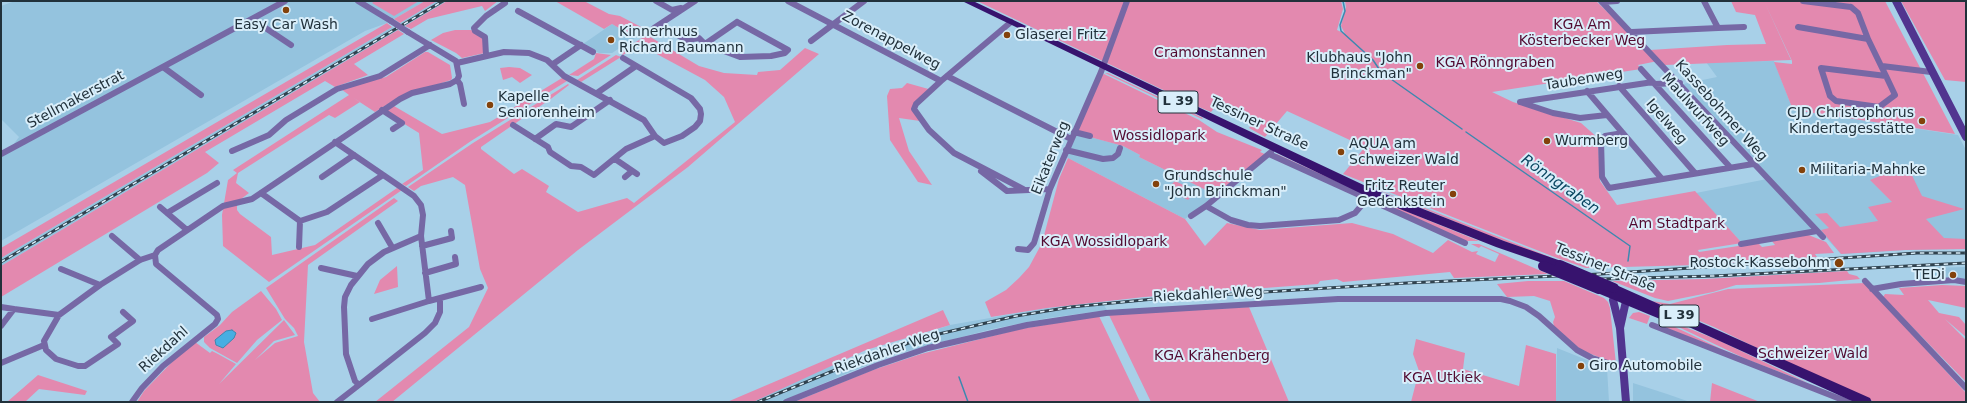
<!DOCTYPE html>
<html>
<head>
<meta charset="utf-8">
<style>
	body { margin:0 }
	#map { position:relative; width:1967px; height:403px; overflow:hidden; background:#a8d0e8; font-family:"DejaVu Sans",sans-serif }
	canvas { display:block }
	.frame { position:absolute; inset:0; border:2px solid #21313b; pointer-events:none }
</style>
</head>
<body>
<div id="map">
<canvas width="1967" height="403"></canvas>
<div class="frame"></div>
</div>
<script>
const ctx = document.querySelector('canvas').getContext('2d');
ctx.lineJoin = 'round';
function fillPath(path, color) {
  ctx.fillStyle = color;
  ctx.fill(path, 'evenodd');
}
function toPath(rows) {
  const path = new Path2D();
  for (const r of rows) {
    path.moveTo(r[0], r[1]);
    for (let i = 2; i < r.length; i += 2) path.lineTo(r[i], r[i + 1]);
  }
  return path;
}
function stroke(path, color, width, dash) {
  ctx.strokeStyle = color;
  ctx.lineWidth = width;
  ctx.lineCap = dash ? 'butt' : 'round';
  ctx.setLineDash(dash || []);
  ctx.stroke(path);
}
function label(font, color, halo, rows, align = 'center') {
  ctx.font = font + ' "DejaVu Sans",sans-serif';
  ctx.lineWidth = 4;
  ctx.setLineDash([]);
  ctx.textBaseline = 'middle';
  ctx.strokeStyle = halo;
  ctx.fillStyle = color;
  for (const [text, x, y, turn = 0] of rows) {
    ctx.save();
    ctx.translate(x, y);
    ctx.rotate((+turn || 0) * Math.PI / 180);
    ctx.textAlign = isNaN(turn) ? turn : align;
    if (halo) ctx.strokeText(text, 0, 0);
    ctx.fillText(text, 0, 0);
    ctx.restore();
  }
}
fillPath(toPath([
	[15,1,425,1,387,23,365,31,1,241,1,156,7,153,19,137,1,119,1,6],
	[437,1,447,1,405,26,400,23],
	[612,24,635,38,612,53,599,53,583,44],
	[392,27,398,30,1,266,1,258],
	[1774,61,1793,110,1958,135,1966,150,1966,249,1906,250,1841,254,1683,84,1717,77,1706,62],
	[1075,133,1123,146,1140,155,1139,157,1218,196,1185,219,1068,158,1063,157],
	[1767,179,1816,230,1742,243,1696,193],
	[1966,267,1966,280,1933,279,1923,268],
	[1102,302,1107,310,1048,318,992,329,897,354,857,369,780,402,746,402,834,364,950,325,1047,308],
	[1557,348,1607,368,1609,402,1556,402],
	[1633,383,1667,394,1690,402,1633,402]
]), '#94c3de');
fillPath(toPath([
	[375,1,419,1,394,16,372,3],
	[425,1,437,1,400,23,394,19],
	[447,1,498,1,485,11,482,6,428,19,411,29,405,26],
	[555,1,584,1,609,14,620,16,645,29,634,37,612,24,604,29],
	[977,1,1341,1,1343,9,1337,30,1345,34,1341,26,1346,7,1345,1,1596,1,1658,61,1638,65,1641,69,1492,92,1513,102,1581,123,1598,138,1600,181,1617,205,1695,191,1742,243,1698,250,1699,252,1758,243,1762,247,1775,245,1771,240,1806,234,1826,242,1834,253,1815,254,1817,257,1697,265,1586,268,1557,258,1343,174,1365,147,1287,111,1265,137,1249,128,1255,121,1218,104,1211,112,1199,107],
	[1731,1,1885,1,1955,134,1793,110,1774,62,1792,64,1792,61,1764,1,1791,60,1665,65,1650,50,1727,45,1766,44,1755,15,1736,12],
	[1901,1,1966,1,1966,82,1945,80],
	[387,23,392,27,1,258,1,248],
	[398,30,404,34,354,64,368,75,335,87,325,81,205,152,219,163,207,173,1,297,1,266],
	[455,30,471,30,483,37,485,53,462,58,456,53,431,40,443,33],
	[647,35,699,66,724,73,757,75,758,72,780,70,805,48,819,54,688,167,578,250,392,402,375,402,469,327,488,288,480,269,465,185,453,177,421,186,414,191,408,187,473,143,568,84,569,85,552,98,481,147,481,149,514,174,522,169,549,186,546,192,578,212,627,198,634,203,735,122,724,97,705,80,640,45,623,55,620,52],
	[425,52,428,52,450,65,452,78,451,80,401,96,375,112,352,97,360,102,335,118,329,115,238,173,236,183,249,193,237,202,237,210,240,214,271,237,272,255,315,245,397,188,402,190,269,282,223,246,222,215,228,180,237,173,233,170,349,95,341,89,386,77],
	[596,53,611,55,578,76,569,75,594,59],
	[616,55,621,57,581,82,577,80],
	[509,67,520,68,532,75,520,83,512,77,503,80,500,68],
	[1105,73,1108,73,1203,118,1202,119],
	[1104,74,1199,120,1217,132,1262,150,1260,152,1267,155,1216,195,1139,157,1140,155,1123,146,1075,133,1102,75],
	[562,78,567,81,471,141,406,186,402,184,423,170,419,133,385,112,394,106,442,134,490,122],
	[907,83,932,90,916,104,920,121,899,118,909,151,932,185,918,182,890,140,887,96,890,89,902,88],
	[1277,154,1371,197,1479,241,1465,241,1274,155],
	[1068,158,1185,219,1205,246,1227,223,1260,230,1352,223,1393,234,1433,253,1448,240,1472,252,1478,251,1476,254,1495,262,1499,254,1481,246,1479,248,1471,244,1479,244,1548,274,1454,278,1450,272,1343,282,1337,279,1320,281,1318,284,1144,297,1047,308,991,317,985,302,1006,290,1019,278,1029,267,1042,243,1059,179],
	[1907,165,1922,196,1964,209,1926,219,1944,238,1966,239,1966,249,1906,250,1841,254,1821,230,1829,228,1815,214,1827,213,1840,227,1878,221,1868,207,1892,202,1870,180],
	[1175,181,1196,191,1188,200,1167,189],
	[1361,183,1550,257,1549,258,1485,234],
	[394,198,398,201,308,265,304,342,313,393,320,402,137,402,144,391,173,361,195,342,210,353,212,351,218,354,236,364,219,384,284,320,295,335,274,341,255,360,275,343,298,336,294,328,285,319,266,288],
	[397,266,398,287,374,294,380,280],
	[1847,271,1849,274,1857,276,1860,279,1819,283,1736,285,1713,292,1668,301,1655,298,1612,281,1704,279],
	[1528,281,1564,281,1604,298,1608,302,1610,308,1616,364,1581,350,1554,326,1553,322,1555,317,1550,301,1534,296,1507,297,1497,284],
	[1865,283,1966,393,1966,402,1875,402,1806,372,1714,327,1652,301,1670,304,1728,289],
	[1942,285,1966,286,1966,308,1928,300,1939,313,1959,317,1966,325,1966,337,1945,319,1966,340,1966,382,1883,297,1885,294,1904,295,1899,288],
	[261,291,276,309,282,320,257,340,237,363,210,348,204,342,204,337,220,325,232,312],
	[1249,307,1289,402,1151,402,1109,315],
	[943,310,950,325,866,350,753,402,727,402],
	[1639,312,1650,316,1647,324,1629,318,1633,313],
	[1649,313,1718,340,1808,383,1746,359],
	[1099,316,1140,402,794,402,870,371,921,354,1020,329],
	[1660,320,1732,354,1664,327,1659,323],
	[1416,339,1465,353,1463,369,1519,386,1526,345,1556,354,1556,402,1411,402,1419,371,1413,354],
	[38,375,87,391,85,395,39,389,25,402,7,402],
	[1712,383,1760,402,1710,402]
]), '#e389af');
const water = toPath([
	[232,330,236,333,234,338,223,348,216,345,215,340,226,331,232,330]
]);
fillPath(water, '#47aee2');
stroke(water, '#3c88b0', 1);
stroke(toPath([
	[1343,1,1345,11,1340,25,1341,31,1373,60,1381,72,1462,129],
	[1466,132,1630,246,1628,261],
	[959,377,968,402]
]), '#3c88b0', 1.5);
stroke(toPath([
	[358,1,391,21],
	[656,1,672,10,681,8],
	[788,1,941,81],
	[1601,1,1823,237],
	[1803,1,1851,7],
	[1602,2,1617,1],
	[1851,7,1858,13,1868,39,1886,76],
	[518,11,593,52],
	[252,19,291,45],
	[737,22,788,50,785,53,771,56,740,57,705,44,737,22],
	[1011,22,941,81,916,104,914,109,929,130,954,153,1023,189],
	[659,25,687,40,699,38,705,44],
	[1798,27,1868,39],
	[654,28,695,1],
	[1718,28,1744,27],
	[408,32,456,61,459,76,457,80],
	[1632,32,1718,28,1704,1],
	[811,41,864,1],
	[486,55,485,37,475,31,474,28,486,16,505,3],
	[457,63,504,52,529,53,547,60,564,76,644,120,655,136,664,143,682,136,695,127,700,121,701,114,700,109,691,98,623,58],
	[553,64,581,45],
	[1882,66,1931,72],
	[163,67,201,95],
	[1821,68,1886,76,1895,95,1879,107,1836,101,1830,96,1821,68],
	[1641,69,1730,167],
	[947,76,1071,139],
	[457,80,460,84,464,104],
	[1655,84,1680,83],
	[1619,86,1695,173],
	[1587,91,1662,179],
	[597,93,636,66],
	[1520,102,1653,82],
	[1520,102,1553,113,1580,118,1607,115],
	[382,110,402,123,393,129],
	[513,125,548,147,550,152,571,166,581,167,594,175,626,149,655,136],
	[1074,132,1090,136],
	[1623,133,1605,136,1601,140,1602,177,1609,188,1753,164],
	[535,139,556,124,571,127,610,100],
	[335,142,414,196,421,205,423,215,421,236,429,301,481,287],
	[1066,150,1103,159,1113,158,1118,154,1120,148],
	[232,151,269,135,286,120,337,89,380,76,430,45],
	[1,154,285,1],
	[1269,154,1465,243],
	[615,159,637,174],
	[981,171,1007,191,1050,189],
	[322,177,354,155],
	[625,177,632,171],
	[261,193,300,221],
	[1206,206,1231,220,1248,225,1260,226,1339,220,1355,213,1368,198],
	[160,207,187,230],
	[167,213,217,183],
	[1191,216,1206,206,1271,152],
	[378,223,392,247],
	[112,236,140,260],
	[1741,244,1817,231],
	[422,246,452,238,451,231],
	[299,247,300,221,327,212,383,175],
	[1018,249,1028,250,1034,243,1050,189,1101,72,1127,1],
	[321,268,357,276],
	[61,269,100,285],
	[425,273,456,264,455,257],
	[1865,281,1966,388],
	[1872,289,1901,284,1954,280,1966,282],
	[1,307,14,309,1,326],
	[14,309,59,315],
	[123,312,133,321,111,337,118,344,85,366,78,366,56,359,46,350,44,341,59,315,100,285,140,260,155,255],
	[372,319,429,301],
	[1652,325,1848,402],
	[1,363,44,345],
	[359,385,425,333,435,323,440,312,440,298],
	[132,402,142,388,163,366,215,324,218,319,217,315,156,264,155,255,158,250,223,206,252,199,400,99,412,93,450,84,457,80],
	[337,402,359,385,355,381,346,354,344,307,345,297,351,285,368,264,384,252,421,236],
	[786,402,878,365,928,348,1027,325,1106,313,1338,299,1501,299,1510,301,1526,307,1539,316,1577,350,1592,358,1624,368]
]), '#7668a5', 6);
stroke(toPath([
	[1896,1,1966,137],
	[1615,296,1613,300,1620,328,1626,402],
	[1620,328,1626,301]
]), '#51348f', 8);
fillPath(toPath([
	[962,1,973,1,1370,188,1504,241,1564,262,1565,265,1564,268,1560,269,1496,247,1362,194,962,1],
	[1614,284,1870,398,1872,402,1854,402,1669,318,1664,320,1660,319,1595,292,1594,289,1595,286,1599,285,1609,289,1610,285,1614,284]
]), '#37136e');
const rail = toPath([
	[1,262,443,1],
	[1602,279,1714,276,1966,263],
	[758,402,857,361,926,337,1016,316,1071,307,1154,299,1407,283,1600,274,1917,253,1966,253]
]);
stroke(rail, '#30424e', 3);
stroke(rail, '#d9eefa', 1.5, [4.5]);
stroke(toPath([
	[391,21,408,32]
]), '#7668a5', 6);
stroke(toPath([
	[1560,265,1614,288],
	[1543,266,1599,289]
]), '#37136e', 10);
for (const [x, y, r, color] of [
	[286,10,4,"#83420b"],
	[1007,35,4,"#83420b"],
	[611,40,4,"#83420b"],
	[1420,66,4,"#83420b"],
	[490,105,4,"#83420b"],
	[1922,121,4,"#83420b"],
	[1547,141,4,"#83420b"],
	[1341,152,4,"#83420b"],
	[1802,170,4,"#83420b"],
	[1156,184,4,"#83420b"],
	[1453,194,4,"#83420b"],
	[1839,263,5,"#83420b"],
	[1953,275,4,"#83420b"],
	[1581,366,4,"#83420b"]
]) {
  const dot = new Path2D();
  dot.arc(x, y, r, 0, 2 * Math.PI);
  ctx.fillStyle = color;
  ctx.fill(dot);
  stroke(dot, '#d9eefa', 1.5);
}
for (const [x, y, w] of [
	[1178,102,40],
	[1679,316,40]
]) {
  const box = new Path2D();
  box.roundRect(x - w / 2, y - 11, w, 22, 3);
  ctx.fillStyle = '#d9eefa';
  ctx.fill(box);
  stroke(box, '#21313b', 1);
}
label('bold 13px', '#21313b', null, [
	["L 39",1178,102],
	["L 39",1679,316]
]);
label('14px', '#21313b', '#d9eefa', [
	["Easy Car Wash",286,25,"center"],
	["Kinnerhuus",619,32],
	["Richard Baumann",619,48],
	["Glaserei Fritz",1015,35],
	["Klubhaus \"John",1412,58,"right"],
	["Brinckman\"",1412,74,"right"],
	["Kapelle",498,97],
	["Seniorenheim",498,113],
	["CJD Christophorus",1914,113,"right"],
	["Kindertagesstätte",1914,129,"right"],
	["Wurmberg",1555,141],
	["AQUA am",1349,144],
	["Schweizer Wald",1349,160],
	["Militaria-Mahnke",1810,170],
	["Grundschule",1164,176],
	["\"John Brinckman\"",1164,192],
	["Fritz Reuter",1445,186,"right"],
	["Gedenkstein",1445,202,"right"],
	["Rostock-Kassebohm",1830,263,"right"],
	["TEDi",1945,275,"right"],
	["Giro Automobile",1589,366]
], 'left');
label('14px', '#520a30', '#d9eefa', [
	["KGA Am",1582,25],
	["Kösterbecker Weg",1582,41],
	["Cramonstannen",1210,53],
	["KGA Rönngraben",1495,63],
	["Wossidlopark",1159,136],
	["Am Stadtpark",1677,224],
	["KGA Wossidlopark",1104,242],
	["Schweizer Wald",1813,354],
	["KGA Krähenberg",1212,356],
	["KGA Utkiek",1442,378]
]);
label('14px', '#21313b', '#d9eefa', [
	["Zorenappelweg",891,41,28],
	["Taubenweg",1584,80,-9],
	["Stellmakerstrat",76,100,-28],
	["Maulwurfweg",1695,110,48],
	["Kassebohmer Weg",1721,111,48],
	["Igelweg",1666,122,49],
	["Tessiner Straße",1259,124,25],
	["Eikaterweg",1051,158,-68],
	["Tessiner Straße",1605,268,22],
	["Riekdahler Weg",1208,295,-3],
	["Riekdahl",164,350,-42],
	["Riekdahler Weg",887,352,-19]
]);
label('italic 15px', '#0a4560', '#d9eefa', [
	["Rönngraben",1560,185,35]
]);
</script>
</body>
</html>
